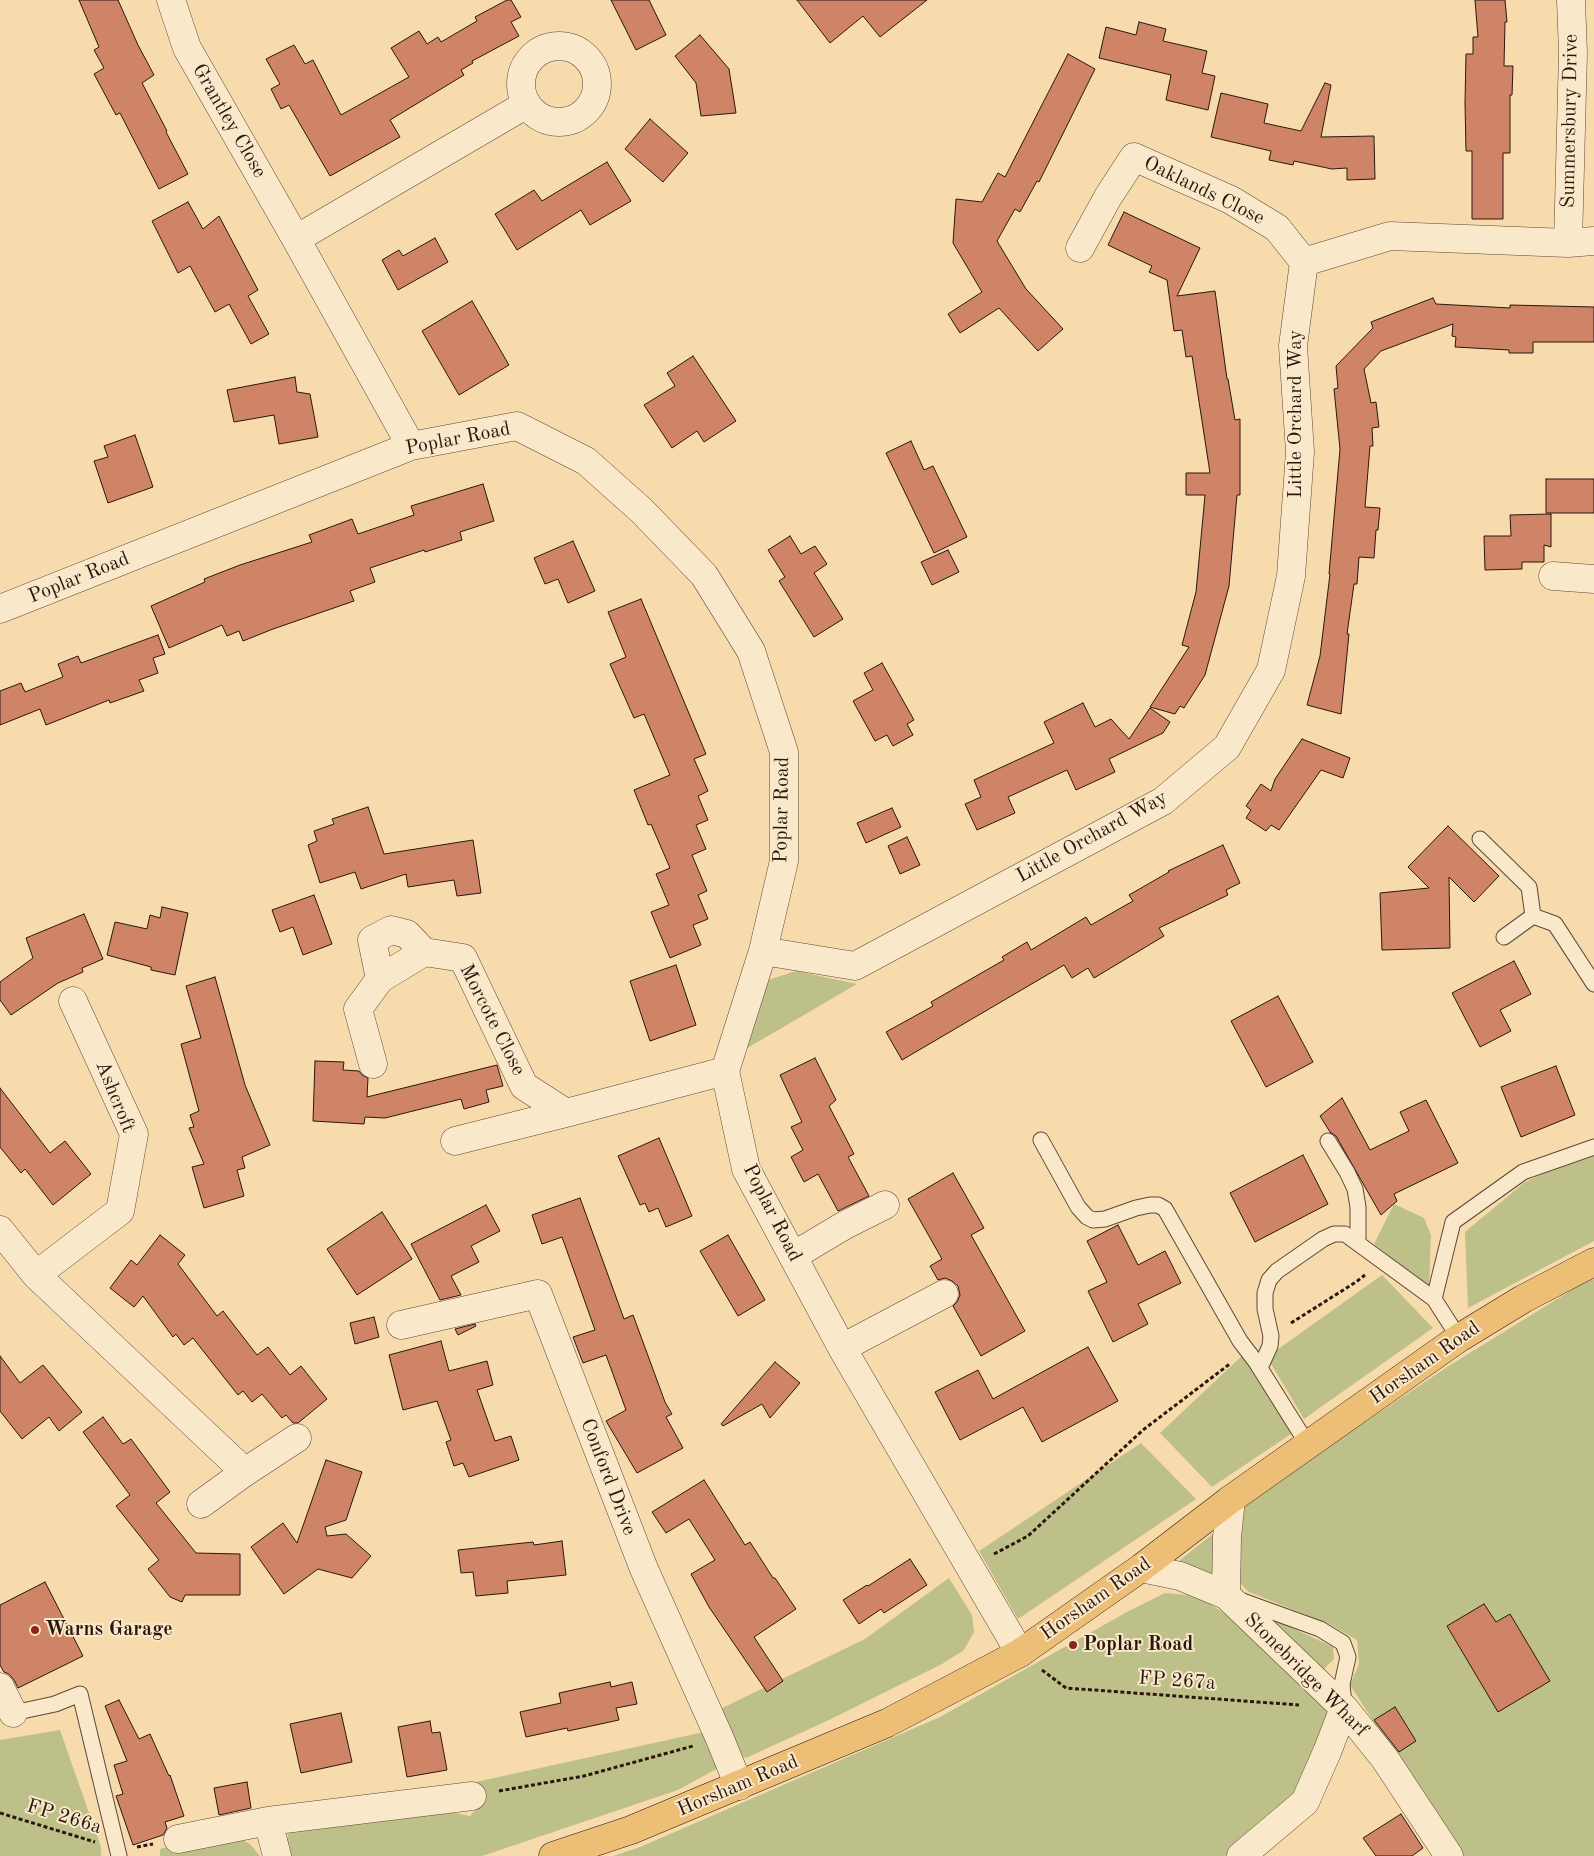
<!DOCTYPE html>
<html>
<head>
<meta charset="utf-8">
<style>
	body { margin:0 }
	canvas { display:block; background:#f7dbad }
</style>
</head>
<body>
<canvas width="1594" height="1856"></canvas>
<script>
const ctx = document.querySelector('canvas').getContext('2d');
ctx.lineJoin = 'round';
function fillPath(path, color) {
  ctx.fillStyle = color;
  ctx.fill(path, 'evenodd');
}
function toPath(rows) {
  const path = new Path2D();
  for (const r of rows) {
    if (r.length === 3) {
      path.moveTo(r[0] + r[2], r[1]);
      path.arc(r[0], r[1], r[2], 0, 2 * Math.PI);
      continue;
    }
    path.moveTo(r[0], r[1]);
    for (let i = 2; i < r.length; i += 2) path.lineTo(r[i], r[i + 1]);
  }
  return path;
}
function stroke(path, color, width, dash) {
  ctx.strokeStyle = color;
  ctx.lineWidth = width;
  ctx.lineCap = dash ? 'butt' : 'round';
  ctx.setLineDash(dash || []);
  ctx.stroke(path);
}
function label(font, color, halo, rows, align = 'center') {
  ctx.font = font + ' "Old Standard TT",serif';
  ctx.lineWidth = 4;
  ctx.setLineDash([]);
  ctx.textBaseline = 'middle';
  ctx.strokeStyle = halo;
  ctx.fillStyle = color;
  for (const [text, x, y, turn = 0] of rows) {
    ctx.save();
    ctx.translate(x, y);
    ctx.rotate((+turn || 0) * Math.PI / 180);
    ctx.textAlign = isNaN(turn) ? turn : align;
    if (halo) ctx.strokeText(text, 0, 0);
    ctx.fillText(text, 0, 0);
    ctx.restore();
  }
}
fillPath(toPath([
	[796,971,857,984,744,1050,759,994,768,980],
	[1594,1151,1594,1241,1468,1308,1465,1232,1525,1182],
	[1394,1204,1424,1218,1431,1235,1429,1288,1374,1244],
	[1382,1275,1433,1328,1304,1419,1267,1357],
	[1594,1279,1594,1856,1461,1856,1350,1685,1359,1664,1357,1640,1329,1624,1249,1592,1238,1581,1240,1520,1246,1502,1447,1367,1583,1283],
	[1245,1353,1294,1432,1212,1487,1160,1433],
	[1141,1443,1196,1499,1018,1619,979,1551],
	[1220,1528,1219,1570,1203,1577,1182,1567,1180,1560],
	[949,1578,972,1615,974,1632,964,1650,942,1664,831,1719,746,1758,736,1753,718,1710,865,1639],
	[1165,1593,1200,1596,1239,1625,1328,1711,1298,1790,1258,1831,1225,1856,613,1856,640,1847,940,1717,1127,1612],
	[1267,1616,1333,1647,1334,1659,1319,1674],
	[60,1730,101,1847,101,1856,0,1856,0,1740],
	[704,1732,720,1767,678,1790,482,1856,288,1856,285,1845,289,1832,435,1809,470,1816,481,1803,476,1782],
	[228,1833,250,1844,260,1856,160,1856,160,1849]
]), '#bec089');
const building = toPath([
	[79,0,118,0,138,45,154,75,142,83,167,131,166,132,188,174,159,189,120,113,116,115,94,74,104,68,94,50,99,47,79,0],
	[507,0,511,0,521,17,511,22,519,36,472,61,473,63,461,70,464,75,390,120,400,137,330,176,289,105,281,109,271,89,280,84,266,59,294,45,305,64,313,60,341,115,409,77,391,48,419,31,427,44,438,37,441,42,477,21,475,17,507,0],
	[611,0,649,0,666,35,636,50,611,0],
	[797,0,927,0,880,37,863,16,830,43,797,0],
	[1475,0,1505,0,1507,22,1505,22,1504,66,1513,66,1512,95,1510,95,1510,153,1503,153,1503,219,1472,219,1472,151,1466,151,1465,103,1466,54,1473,54,1473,37,1478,37,1475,0],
	[1139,22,1166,29,1163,41,1207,51,1202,73,1215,76,1208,110,1166,100,1171,75,1099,58,1106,27,1136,35,1139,22],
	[700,35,729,69,736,113,701,116,696,83,675,56,700,35],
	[1068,54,1095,69,1039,182,1037,181,1020,212,1015,209,997,241,1026,289,1063,329,1038,351,999,308,960,333,948,314,982,292,953,243,956,199,982,202,998,173,1005,177,1068,54],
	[1325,83,1331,85,1321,137,1374,136,1375,179,1347,180,1347,168,1332,169,1294,161,1293,165,1269,160,1271,151,1211,137,1221,93,1268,104,1264,123,1301,131,1325,83],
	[650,119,688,153,663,182,625,149,650,119],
	[607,162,631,201,590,225,581,210,517,250,495,214,534,190,542,201,607,162],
	[188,202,203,229,219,216,258,290,248,296,269,334,251,344,229,304,215,312,190,266,178,273,152,221,188,202],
	[1124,212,1200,248,1177,296,1215,291,1227,379,1228,379,1235,420,1240,419,1240,495,1237,495,1229,586,1205,675,1184,708,1180,706,1175,714,1150,707,1189,647,1182,645,1196,592,1205,495,1186,495,1186,473,1210,473,1192,356,1186,357,1182,330,1174,331,1167,280,1149,272,1152,266,1108,245,1124,212],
	[435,238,448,262,398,290,382,260,399,250,403,256,435,238],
	[1433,298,1436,304,1510,308,1510,305,1594,307,1594,342,1533,342,1533,353,1509,353,1509,350,1455,347,1456,337,1452,336,1453,324,1381,351,1364,369,1371,403,1376,402,1379,427,1372,428,1373,446,1370,446,1365,507,1380,508,1378,530,1376,530,1374,558,1359,557,1357,584,1354,584,1347,634,1349,634,1341,714,1307,705,1320,656,1330,574,1329,574,1340,449,1334,389,1338,388,1336,366,1373,328,1371,322,1433,298],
	[472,301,509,365,459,395,422,331,472,301],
	[693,356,736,421,704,442,697,431,672,448,644,405,675,386,667,373,693,356],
	[295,377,297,392,310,394,318,437,279,444,274,415,234,422,227,390,295,377],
	[135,435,153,487,108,503,94,461,108,457,104,446,135,435],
	[911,441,924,470,933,466,967,537,934,553,886,453,911,441],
	[1546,479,1594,479,1594,513,1546,513,1546,479],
	[483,484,494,521,460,532,462,540,425,552,424,550,370,568,375,582,350,591,354,601,273,629,243,641,239,631,227,636,222,625,169,648,151,606,205,582,204,579,240,565,312,542,309,535,352,519,358,534,414,515,411,506,483,484],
	[1551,514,1551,547,1544,545,1544,562,1522,562,1522,569,1485,570,1484,536,1511,536,1510,515,1551,514],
	[790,536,801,554,815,546,827,564,814,573,843,619,814,637,779,581,785,577,768,550,790,536],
	[573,541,595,591,568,603,558,579,545,584,534,558,573,541],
	[948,550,959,572,932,585,921,562,948,550],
	[641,599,706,754,694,759,708,791,698,796,708,820,696,825,706,849,692,855,707,891,698,895,708,919,693,925,701,945,670,958,651,912,669,905,656,874,670,868,651,824,648,825,634,790,670,775,644,714,634,718,610,664,626,657,608,612,641,599],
	[158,635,165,654,153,658,158,673,139,680,144,691,110,703,109,700,46,725,40,709,0,725,0,691,21,683,25,692,63,677,58,664,78,656,81,663,158,635],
	[882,663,914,720,907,724,913,735,893,746,887,735,875,741,853,701,873,690,864,673,882,663],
	[1083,703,1095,727,1111,719,1129,739,1150,708,1170,722,1163,733,1109,759,1115,772,1076,790,1067,770,1008,797,1015,813,977,830,965,804,981,797,974,780,1054,743,1044,722,1083,703],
	[1302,739,1350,758,1343,778,1321,770,1279,830,1271,825,1266,831,1246,818,1251,810,1246,806,1261,784,1271,791,1275,779,1302,739],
	[368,807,384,854,473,840,481,893,457,896,454,880,408,887,406,874,361,889,355,872,320,883,308,845,317,841,314,831,334,824,332,819,368,807],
	[892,808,901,827,866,843,857,823,892,808],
	[1448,826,1499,876,1474,902,1449,877,1450,948,1382,950,1380,893,1429,888,1408,867,1448,826],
	[907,837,920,865,900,874,888,846,907,837],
	[1223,845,1240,883,1226,890,1228,895,1159,928,1164,936,1094,978,1088,968,1072,978,1064,965,902,1060,886,1032,933,1006,931,1002,1004,960,1002,957,1027,942,1031,950,1086,917,1091,925,1133,901,1129,895,1169,872,1168,871,1223,845],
	[314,895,332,944,303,955,293,927,280,932,272,910,314,895],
	[162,907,188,913,175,975,151,970,151,967,107,955,115,922,147,929,150,915,160,918,162,907],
	[84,914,103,959,82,968,83,972,58,983,11,1015,0,1000,0,982,33,958,26,938,84,914],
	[1514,961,1531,994,1500,1010,1511,1031,1480,1047,1452,993,1514,961],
	[676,965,696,1025,650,1041,630,981,676,965],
	[215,977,245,1085,270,1145,242,1157,245,1168,237,1170,244,1196,204,1208,192,1167,204,1164,189,1128,194,1127,190,1115,199,1111,181,1044,201,1038,186,986,215,977],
	[1278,996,1313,1062,1266,1087,1231,1021,1278,996],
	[815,1058,836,1100,829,1106,854,1154,848,1157,869,1196,838,1211,818,1174,804,1182,791,1157,803,1150,791,1127,802,1122,780,1075,815,1058],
	[315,1061,344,1062,343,1070,359,1071,362,1075,368,1078,367,1097,497,1065,503,1086,486,1090,489,1102,464,1109,461,1099,385,1118,365,1117,364,1124,313,1121,315,1061],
	[1556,1066,1575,1115,1521,1137,1501,1087,1556,1066],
	[0,1088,50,1153,65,1141,91,1174,53,1205,25,1169,21,1173,0,1147,0,1088],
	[1342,1098,1370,1150,1409,1131,1400,1112,1426,1100,1458,1163,1394,1194,1397,1201,1381,1215,1336,1136,1330,1132,1320,1116,1342,1098],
	[659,1138,692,1216,666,1227,658,1208,649,1212,645,1203,640,1205,618,1156,659,1138],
	[1303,1155,1328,1204,1255,1242,1230,1193,1303,1155],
	[953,1173,984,1228,971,1235,1025,1331,981,1356,953,1306,957,1302,960,1295,958,1286,952,1281,945,1278,938,1280,930,1266,942,1259,908,1199,953,1173],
	[580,1198,624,1319,633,1315,665,1402,672,1414,666,1417,683,1448,637,1473,606,1421,626,1410,606,1355,583,1363,573,1337,595,1330,562,1237,542,1244,532,1215,580,1198],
	[486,1205,500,1231,471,1246,479,1262,451,1276,461,1295,440,1300,411,1244,486,1205],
	[382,1212,412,1259,357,1295,327,1249,382,1212],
	[1118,1225,1138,1265,1165,1251,1181,1283,1138,1304,1148,1324,1113,1342,1088,1291,1107,1282,1087,1241,1118,1225],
	[160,1235,185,1255,178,1264,217,1316,223,1311,257,1355,268,1347,290,1375,301,1366,327,1399,298,1423,293,1423,286,1415,282,1418,262,1394,252,1402,243,1391,238,1395,193,1338,184,1345,176,1334,173,1337,143,1296,134,1307,110,1288,131,1260,137,1265,160,1235],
	[728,1235,765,1300,738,1316,700,1251,728,1235],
	[374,1317,379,1337,355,1344,350,1323,374,1317],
	[475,1324,476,1326,458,1335,455,1329,475,1324],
	[441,1341,449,1371,487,1361,493,1385,477,1390,495,1441,511,1436,519,1460,469,1477,463,1463,454,1466,446,1442,451,1440,437,1401,403,1410,389,1355,441,1341],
	[1088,1347,1118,1401,1042,1442,1023,1407,960,1440,935,1392,978,1370,993,1399,1088,1347],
	[0,1356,20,1383,43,1365,82,1412,59,1431,49,1417,22,1439,0,1411,0,1356],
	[775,1362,800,1383,770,1418,762,1404,723,1426,721,1424,775,1362],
	[103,1417,123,1444,131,1439,170,1492,156,1503,196,1553,240,1554,240,1595,185,1595,182,1602,170,1597,148,1569,159,1560,116,1506,130,1495,83,1432,103,1417],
	[326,1460,362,1472,346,1520,325,1527,327,1536,346,1534,371,1556,352,1578,318,1569,284,1594,251,1547,283,1523,297,1543,326,1460],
	[704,1480,745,1545,750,1542,773,1578,775,1578,796,1609,754,1637,783,1681,767,1692,709,1607,691,1574,715,1560,689,1519,666,1533,652,1512,704,1480],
	[562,1541,566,1575,507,1581,508,1593,476,1596,473,1572,461,1573,458,1550,533,1542,534,1545,562,1541],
	[910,1559,927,1585,884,1613,881,1609,859,1624,843,1600,867,1585,868,1586,910,1559],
	[45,1582,83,1656,18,1688,14,1680,9,1674,4,1672,0,1665,0,1605,45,1582],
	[1484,1604,1496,1622,1510,1614,1550,1681,1498,1712,1447,1626,1484,1604],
	[610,1682,611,1687,632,1682,637,1704,616,1708,619,1720,568,1731,567,1728,526,1737,520,1712,561,1703,559,1693,610,1682],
	[119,1700,139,1739,150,1734,169,1776,170,1775,184,1816,165,1822,167,1828,163,1835,133,1845,116,1796,123,1794,114,1765,127,1761,105,1706,119,1700],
	[1395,1707,1416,1741,1399,1752,1374,1720,1395,1707],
	[341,1713,352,1762,301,1773,290,1724,341,1713],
	[430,1721,432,1733,440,1732,447,1770,407,1777,398,1727,430,1721],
	[247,1782,251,1808,219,1815,214,1788,247,1782],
	[1401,1814,1423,1848,1412,1856,1376,1856,1363,1838,1401,1814]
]);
fillPath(building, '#cf8468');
stroke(building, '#2a170e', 1);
const lane = toPath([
	[1480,839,1529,887,1533,916],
	[1504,937,1533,916,1555,924,1594,984],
	[1041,1140,1078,1207,1087,1217,1093,1220,1105,1219,1136,1208,1150,1205,1158,1205,1165,1209,1240,1341,1256,1362,1308,1445],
	[1328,1141,1347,1172,1355,1189,1358,1207,1358,1243],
	[1434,1299,1453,1222,1523,1172,1594,1147],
	[1260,1368,1270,1346,1271,1336,1265,1309,1265,1293,1269,1280,1277,1271,1323,1239,1334,1234,1345,1234,1434,1299,1459,1338],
	[1237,1599,1320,1629,1343,1643,1348,1657,1342,1684,1344,1706],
	[13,1713,55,1704,80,1694,119,1856]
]);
const street = toPath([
	[171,0,187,48,296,239,411,446],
	[559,84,38],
	[296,239,527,104],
	[1568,243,1594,241],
	[1080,248,1108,197,1134,157,1231,200,1277,228,1304,262],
	[1304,262,1390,236,1568,243,1573,53,1571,0],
	[1553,576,1594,579],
	[0,609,411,446,517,426,586,461,642,511,704,575,751,651,784,752,784,861,763,951,725,1071,746,1169,842,1348,1020,1653],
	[763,951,855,966,1163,801,1227,747,1271,670,1291,576,1300,452,1293,346,1304,262],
	[424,952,407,934,391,930,372,940,380,979,424,952,463,958,524,1086,566,1113,725,1071],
	[373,1064,358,1009,380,979],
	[455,1141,566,1113],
	[0,1230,36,1275,245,1472],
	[793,1256,845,1225,885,1205],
	[36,1275,120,1211,134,1134,73,1001],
	[401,1325,538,1294,644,1569,720,1739,739,1786],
	[842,1348,944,1294],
	[201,1504,245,1472,297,1438],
	[1141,1568,1180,1576,1226,1595,1344,1708,1385,1759,1449,1856],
	[1226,1595,1227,1537,1231,1499],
	[0,1687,13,1713],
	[178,1839,268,1821],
	[277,1856,268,1821,472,1796],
	[1241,1856,1305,1802,1327,1752,1344,1708]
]);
const primary = toPath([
	[553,1856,631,1830,887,1723,1020,1653,1141,1568,1231,1499,1459,1338,1523,1299,1594,1262]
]);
stroke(lane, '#5d4836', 17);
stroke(street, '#5d4836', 29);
stroke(primary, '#2a170e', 29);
stroke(toPath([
	[1291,1323,1356,1282,1365,1275],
	[994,1554,1028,1536,1143,1430,1231,1363],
	[1042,1670,1066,1688,1299,1705],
	[499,1791,584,1776,693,1746],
	[0,1813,95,1842],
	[137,1847,153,1844]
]), '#2a170e', 3, [4, 2.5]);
stroke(lane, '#fae8ca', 15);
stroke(street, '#fae8ca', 28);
stroke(primary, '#ecbe76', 28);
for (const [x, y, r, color] of [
	[35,1630,5,"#8f2418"],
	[1073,1645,5,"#8f2418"]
]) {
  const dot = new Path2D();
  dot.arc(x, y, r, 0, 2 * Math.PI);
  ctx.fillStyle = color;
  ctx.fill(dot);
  stroke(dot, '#fae8ca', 2);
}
label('20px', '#2a170e', '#fae8ca', [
	["Grantley Close",229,121,60],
	["Summersbury Drive",1570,121,-89],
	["Oaklands Close",1204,191,26],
	["Little Orchard Way",1296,414,-90],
	["Poplar Road",458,439,-11],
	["Poplar Road",79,578,-22],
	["Poplar Road",782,810,-89],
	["Little Orchard Way",1092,837,-29],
	["Morcote Close",492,1020,63],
	["Ashcroft",115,1097,68],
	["Poplar Road",772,1213,63],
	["Horsham Road",1425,1363,-35],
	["Conford Drive",608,1477,69],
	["Horsham Road",1096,1599,-35],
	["Stonebridge Wharf",1306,1675,45],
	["FP 267a",1177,1681,4],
	["Horsham Road",738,1786,-23],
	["FP 266a",64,1817,17]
]);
label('bold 20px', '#2a170e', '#fae8ca', [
	["Warns Garage",45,1630],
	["Poplar Road",1083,1645]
], 'left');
</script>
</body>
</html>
